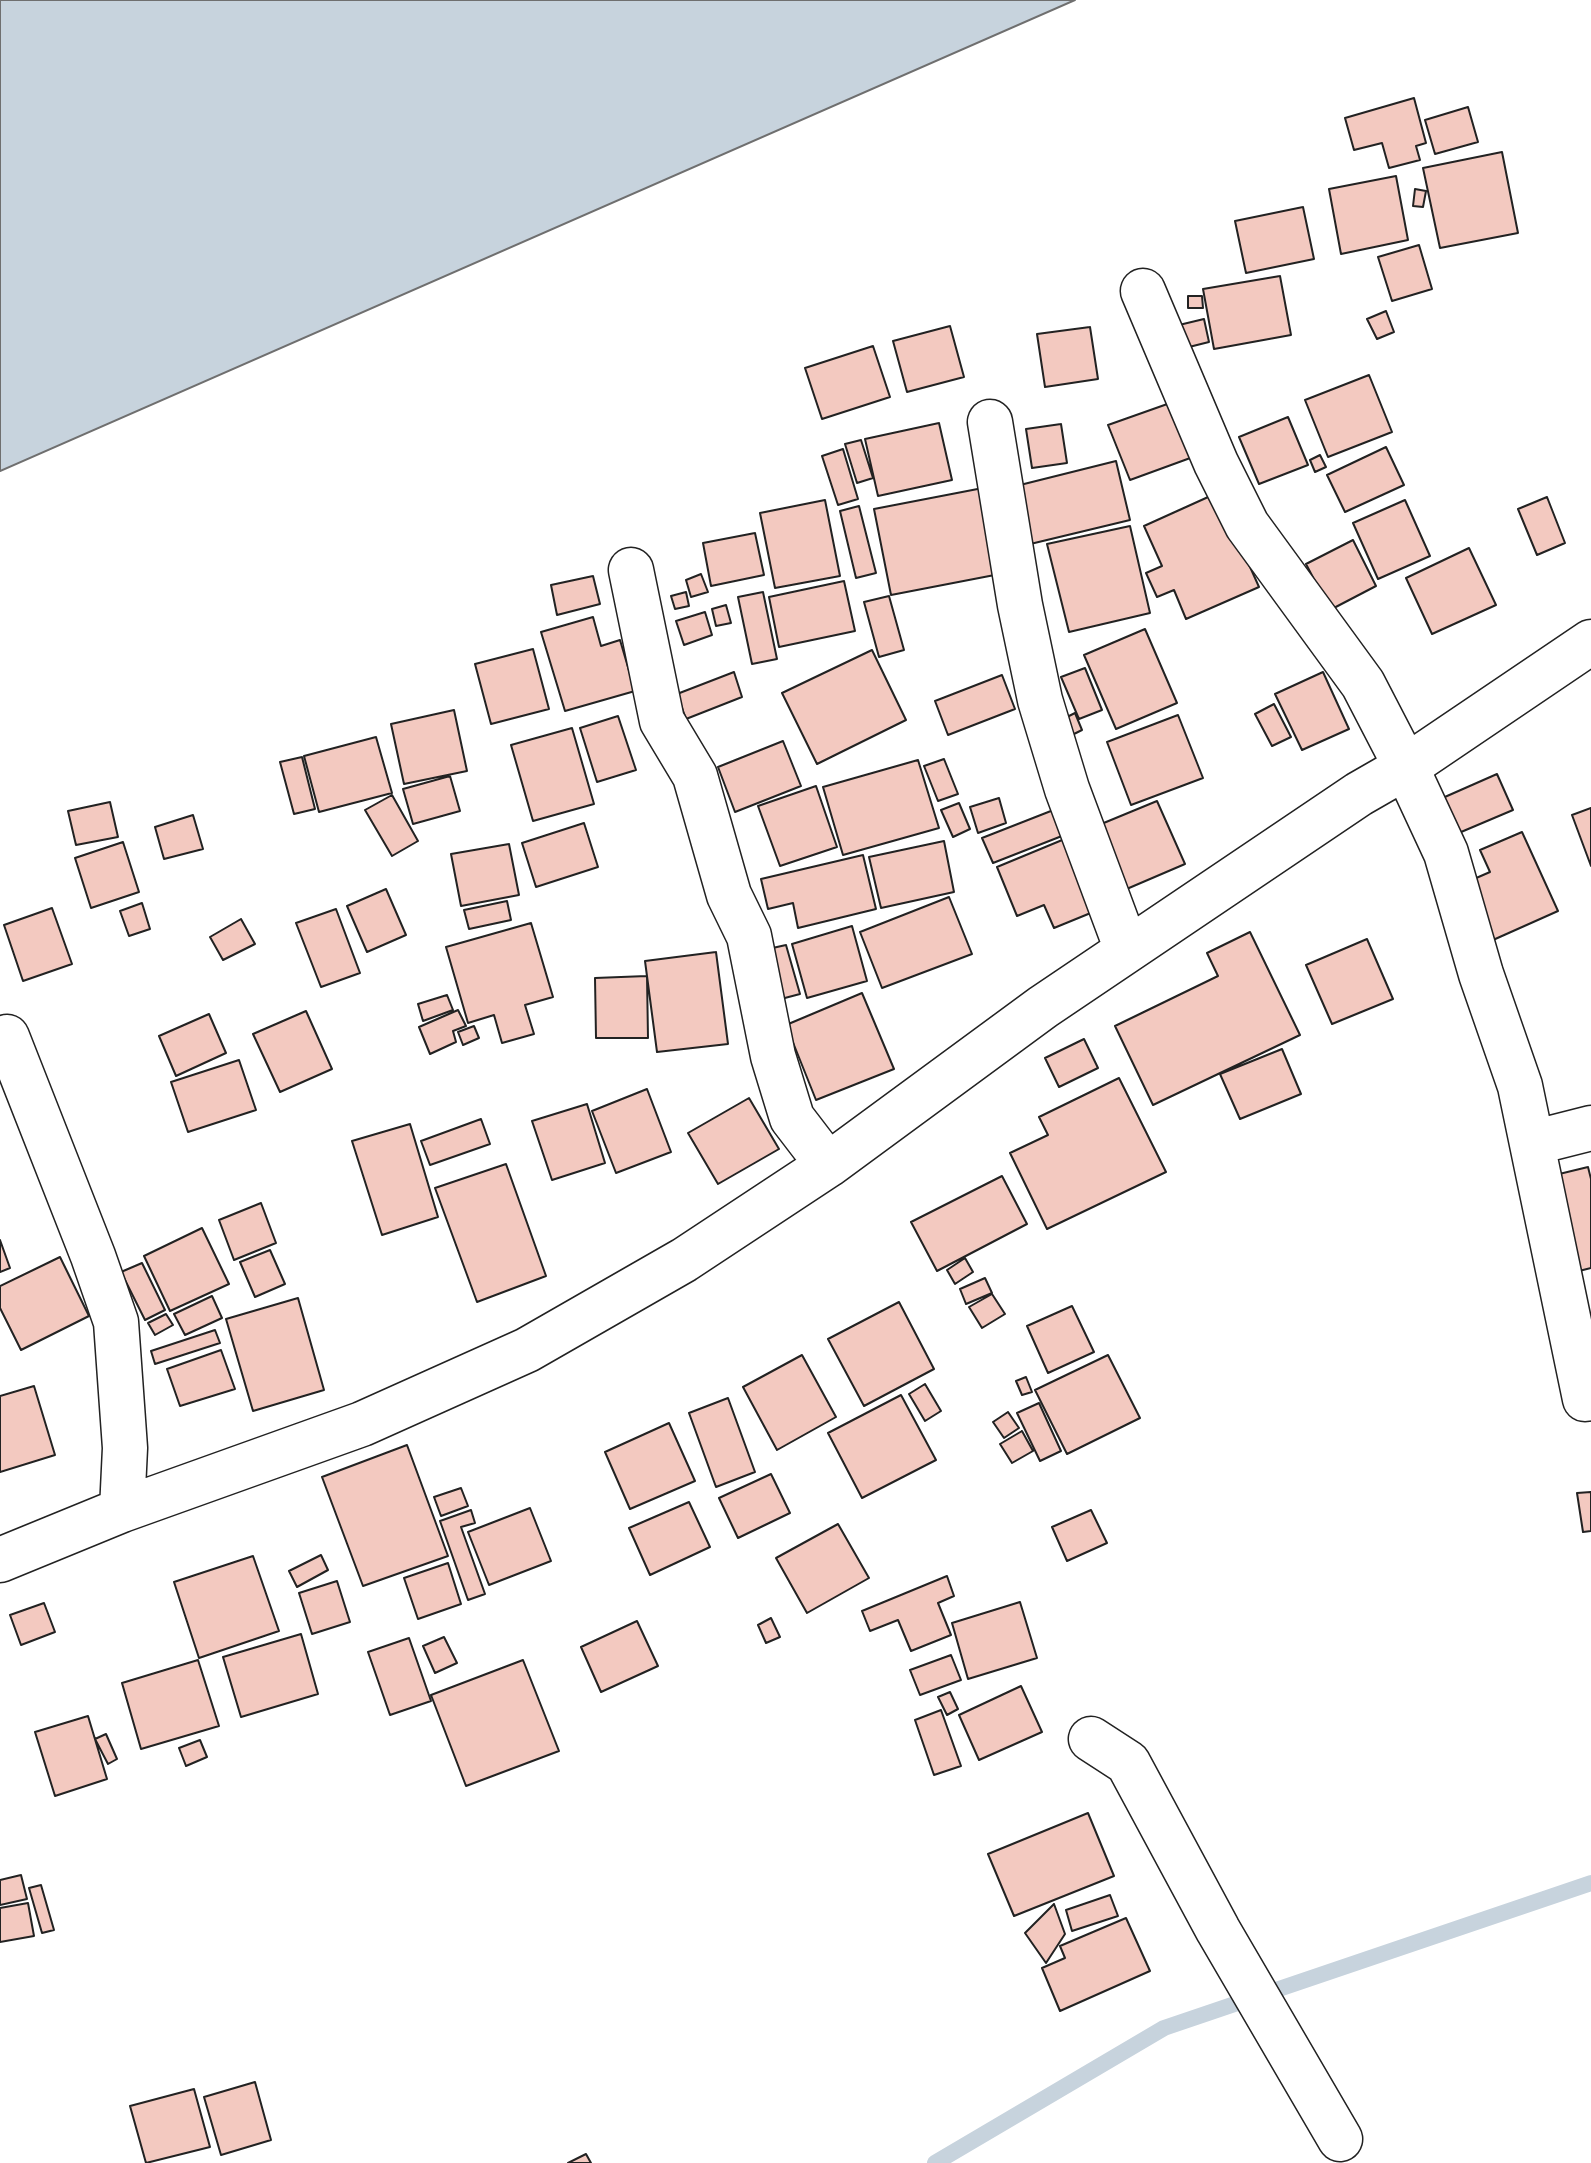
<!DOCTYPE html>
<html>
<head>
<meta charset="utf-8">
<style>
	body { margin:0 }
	canvas { display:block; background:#fff }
</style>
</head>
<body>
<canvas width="1591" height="2163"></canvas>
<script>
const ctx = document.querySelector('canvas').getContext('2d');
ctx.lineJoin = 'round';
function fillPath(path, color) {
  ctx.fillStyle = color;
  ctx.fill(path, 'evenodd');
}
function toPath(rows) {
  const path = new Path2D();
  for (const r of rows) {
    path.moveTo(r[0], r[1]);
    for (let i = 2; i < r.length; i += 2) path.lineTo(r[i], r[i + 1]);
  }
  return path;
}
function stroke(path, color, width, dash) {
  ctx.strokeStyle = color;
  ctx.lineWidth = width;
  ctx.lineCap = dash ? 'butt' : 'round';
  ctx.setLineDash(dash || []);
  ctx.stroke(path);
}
const water = toPath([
	[0,0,1075,0,0,471,0,0]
]);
fillPath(water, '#c7d3dd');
stroke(water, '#6f6f6f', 2);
stroke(toPath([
	[935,2163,1164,2028,1591,1883]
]), '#c7d3dd', 16);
const building = toPath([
	[1414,98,1426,143,1416,146,1420,160,1389,168,1382,143,1354,150,1345,118,1414,98],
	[1468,107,1478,142,1435,154,1425,120,1468,107],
	[1502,152,1518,233,1440,248,1423,168,1502,152],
	[1396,176,1408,240,1341,254,1329,189,1396,176],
	[1415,189,1426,191,1423,207,1413,206,1415,189],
	[1303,207,1314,259,1246,273,1235,221,1303,207],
	[1419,245,1432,289,1392,301,1378,257,1419,245],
	[1280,276,1291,335,1214,349,1203,289,1280,276],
	[1188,296,1202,296,1203,308,1188,308,1188,296],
	[1386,311,1394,332,1377,339,1367,319,1386,311],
	[1204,319,1209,342,1185,348,1179,325,1204,319],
	[950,326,964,377,907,392,893,341,950,326],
	[1090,327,1098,379,1045,387,1037,334,1090,327],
	[873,346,890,397,822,419,805,368,873,346],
	[1369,375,1392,432,1328,457,1305,400,1369,375],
	[1173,402,1193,457,1130,480,1108,425,1173,402],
	[1288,417,1308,465,1259,484,1239,437,1288,417],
	[939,423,952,480,878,496,865,439,939,423],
	[1061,424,1067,463,1032,468,1026,429,1061,424],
	[861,440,873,478,857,483,845,444,861,440],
	[1386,447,1404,485,1345,512,1327,475,1386,447],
	[843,449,858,499,838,505,822,456,843,449],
	[1320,455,1326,467,1315,472,1310,460,1320,455],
	[1116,461,1130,520,1022,546,1008,488,1116,461],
	[988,487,1005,573,891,595,874,509,988,487],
	[1217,493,1259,587,1186,619,1174,590,1157,597,1146,573,1162,566,1144,526,1217,493],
	[1547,497,1565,543,1537,555,1518,509,1547,497],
	[825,500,840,576,775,588,760,513,825,500],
	[1405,500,1430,556,1378,579,1353,523,1405,500],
	[859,506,876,573,856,578,840,511,859,506],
	[1130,526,1150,613,1069,632,1047,544,1130,526],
	[755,533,764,575,711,586,703,543,755,533],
	[1353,540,1376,586,1330,610,1306,564,1353,540],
	[1469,548,1496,605,1432,634,1406,578,1469,548],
	[701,574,708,592,691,597,686,580,701,574],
	[593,576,600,604,557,615,551,585,593,576],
	[844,581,855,631,779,647,769,597,844,581],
	[686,592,689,606,675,609,671,596,686,592],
	[763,592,777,659,752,664,738,597,763,592],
	[889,596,904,650,879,657,864,602,889,596],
	[726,605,731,623,716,626,712,609,726,605],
	[705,612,712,635,684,645,676,621,705,612],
	[593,617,601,646,620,640,635,691,565,711,541,632,593,617],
	[1145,629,1177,703,1116,729,1084,655,1145,629],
	[533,649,549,709,491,724,475,664,533,649],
	[872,650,906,720,817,764,782,693,872,650],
	[1085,668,1102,710,1079,719,1061,677,1085,668],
	[734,672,742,697,686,719,677,694,734,672],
	[1323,672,1349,729,1302,750,1275,694,1323,672],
	[1002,675,1015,709,948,735,935,701,1002,675],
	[1274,704,1291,737,1272,746,1255,714,1274,704],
	[454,710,467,771,404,784,391,724,454,710],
	[1075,713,1082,730,1070,736,1063,719,1075,713],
	[1178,715,1203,778,1131,805,1107,742,1178,715],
	[618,716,636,770,597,782,580,728,618,716],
	[572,728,594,804,533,821,511,745,572,728],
	[376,737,392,793,319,812,304,756,376,737],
	[783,741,801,786,735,812,718,767,783,741],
	[302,757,315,809,294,814,280,762,302,757],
	[944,759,958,794,938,801,924,766,944,759],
	[918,760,939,828,843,855,823,787,918,760],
	[1497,774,1513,810,1454,835,1438,800,1497,774],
	[450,776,460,811,413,824,403,789,450,776],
	[816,786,837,847,780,866,758,806,816,786],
	[392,795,418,841,392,856,365,810,392,795],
	[999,798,1006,823,978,833,970,807,999,798],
	[1157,801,1185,864,1122,891,1094,827,1157,801],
	[110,802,118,837,76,845,68,811,110,802],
	[959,803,970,829,953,837,941,810,959,803],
	[1591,808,1591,866,1572,815,1591,808],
	[1056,809,1067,834,993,863,982,838,1056,809],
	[193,815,203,849,164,859,155,827,193,815],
	[584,823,598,867,536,887,522,843,584,823],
	[1522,832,1558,911,1493,940,1467,882,1490,872,1480,850,1522,832],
	[1067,838,1098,910,1054,928,1044,905,1017,916,997,867,1067,838],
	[944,841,954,892,881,908,869,857,944,841],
	[123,842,139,892,91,908,75,858,123,842],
	[509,844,519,895,461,906,451,854,509,844],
	[863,855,876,909,798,928,793,903,768,909,761,879,863,855],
	[386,889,406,935,367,952,347,906,386,889],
	[949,897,972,954,882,988,860,932,949,897],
	[507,901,511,920,469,929,464,910,507,901],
	[142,903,150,929,129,936,120,911,142,903],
	[52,908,72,964,23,981,4,925,52,908],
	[336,909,360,973,321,987,296,923,336,909],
	[241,919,255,944,223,960,210,937,241,919],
	[531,923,553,997,525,1005,534,1034,502,1043,494,1015,468,1023,446,947,531,923],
	[852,926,867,981,807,998,792,944,852,926],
	[1250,932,1300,1035,1153,1105,1115,1026,1218,976,1207,953,1250,932],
	[1367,939,1393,999,1332,1024,1306,965,1367,939],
	[786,945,800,994,781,999,768,949,786,945],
	[716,952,728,1044,657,1052,645,961,716,952],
	[647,976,648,1038,596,1038,595,978,647,976],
	[862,993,894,1069,816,1100,786,1025,862,993],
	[447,995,453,1010,423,1021,418,1004,447,995],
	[458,1010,466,1026,453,1031,456,1042,430,1054,419,1027,458,1010],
	[306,1011,332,1069,280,1092,253,1034,306,1011],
	[209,1014,226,1053,176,1076,159,1036,209,1014],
	[474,1026,479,1038,463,1045,458,1032,474,1026],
	[1084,1039,1098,1068,1059,1087,1045,1058,1084,1039],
	[1282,1049,1301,1094,1240,1119,1220,1074,1282,1049],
	[239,1060,256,1110,188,1132,171,1082,239,1060],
	[1119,1078,1166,1172,1047,1229,1010,1153,1048,1135,1039,1117,1119,1078],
	[647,1089,671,1152,616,1173,592,1111,647,1089],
	[749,1098,779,1149,718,1184,688,1133,749,1098],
	[587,1104,605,1163,552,1180,532,1121,587,1104],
	[481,1119,490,1144,430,1165,421,1141,481,1119],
	[410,1124,438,1217,382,1235,352,1141,410,1124],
	[506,1164,546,1276,477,1302,435,1188,506,1164],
	[1588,1167,1591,1179,1591,1268,1579,1271,1555,1175,1588,1167],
	[1002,1176,1027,1224,937,1271,911,1222,1002,1176],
	[261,1203,276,1243,234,1260,219,1220,261,1203],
	[202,1228,229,1284,170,1311,144,1256,202,1228],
	[0,1240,10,1268,0,1272,0,1240],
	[270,1250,285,1284,255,1297,240,1262,270,1250],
	[60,1257,89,1316,21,1350,0,1308,0,1286,60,1257],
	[965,1258,973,1272,955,1284,947,1270,965,1258],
	[142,1263,165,1310,145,1320,121,1272,142,1263],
	[985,1278,992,1293,966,1304,960,1289,985,1278],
	[992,1294,1005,1314,982,1328,969,1307,992,1294],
	[212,1296,222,1318,185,1335,174,1314,212,1296],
	[298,1298,324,1390,253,1411,226,1319,298,1298],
	[899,1302,934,1369,864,1406,828,1339,899,1302],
	[1072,1306,1094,1352,1048,1373,1027,1326,1072,1306],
	[166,1314,173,1325,155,1335,148,1323,166,1314],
	[215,1330,220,1343,155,1364,151,1351,215,1330],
	[221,1350,235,1389,180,1406,167,1369,221,1350],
	[802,1355,836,1417,777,1450,743,1387,802,1355],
	[1108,1355,1140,1418,1067,1454,1035,1390,1108,1355],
	[1026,1377,1032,1392,1022,1395,1016,1381,1026,1377],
	[925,1384,941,1411,925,1421,909,1394,925,1384],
	[34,1386,55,1455,0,1472,0,1396,34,1386],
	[901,1395,936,1460,862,1498,828,1433,901,1395],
	[728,1398,755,1472,716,1487,689,1413,728,1398],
	[1039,1403,1061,1451,1040,1461,1017,1413,1039,1403],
	[1008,1412,1019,1428,1004,1438,993,1422,1008,1412],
	[669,1423,695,1481,630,1509,605,1452,669,1423],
	[1022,1431,1033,1451,1012,1463,1000,1444,1022,1431],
	[407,1445,448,1556,363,1586,322,1477,407,1445],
	[771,1474,790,1513,738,1538,719,1498,771,1474],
	[461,1488,468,1506,441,1516,434,1497,461,1488],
	[1591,1492,1591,1531,1583,1532,1577,1493,1591,1492],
	[689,1502,710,1547,650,1575,629,1528,689,1502],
	[530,1508,551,1561,489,1585,468,1532,530,1508],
	[471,1510,475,1523,461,1527,485,1594,468,1600,440,1521,471,1510],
	[1091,1510,1107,1543,1067,1561,1052,1527,1091,1510],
	[838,1524,869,1578,807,1613,776,1558,838,1524],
	[321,1555,328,1570,297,1587,289,1571,321,1555],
	[253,1556,279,1631,199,1658,174,1582,253,1556],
	[448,1563,461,1604,418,1619,404,1578,448,1563],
	[947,1576,954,1596,938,1603,951,1635,911,1651,898,1620,870,1631,862,1611,947,1576],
	[337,1581,350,1622,312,1634,299,1593,337,1581],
	[1020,1602,1037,1658,968,1679,952,1623,1020,1602],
	[44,1603,55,1632,21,1645,10,1615,44,1603],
	[771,1618,780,1637,766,1643,758,1625,771,1618],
	[637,1621,658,1666,601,1692,581,1647,637,1621],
	[301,1634,318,1694,241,1717,223,1657,301,1634],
	[444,1637,457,1663,435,1673,423,1646,444,1637],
	[409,1638,431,1701,390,1715,368,1652,409,1638],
	[951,1655,961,1680,920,1695,910,1670,951,1655],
	[198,1660,219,1726,141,1749,122,1683,198,1660],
	[523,1660,559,1751,466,1786,431,1695,523,1660],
	[1021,1686,1042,1732,979,1760,959,1715,1021,1686],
	[950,1692,958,1709,947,1715,938,1697,950,1692],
	[941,1710,961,1766,934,1775,915,1720,941,1710],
	[88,1716,107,1779,55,1796,35,1732,88,1716],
	[106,1734,117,1759,108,1764,95,1739,106,1734],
	[200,1740,207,1757,186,1766,179,1748,200,1740],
	[1088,1813,1114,1876,1014,1916,988,1854,1088,1813],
	[21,1875,27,1899,0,1905,0,1880,21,1875],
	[41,1885,54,1930,42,1933,29,1888,41,1885],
	[1110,1895,1118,1916,1072,1931,1066,1910,1110,1895],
	[28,1903,34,1936,0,1942,0,1908,28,1903],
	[1054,1904,1065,1934,1046,1963,1025,1933,1054,1904],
	[1126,1918,1150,1971,1060,2011,1042,1968,1065,1958,1060,1946,1126,1918],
	[255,2082,271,2140,221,2155,204,2097,255,2082],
	[194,2089,210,2147,146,2163,130,2106,194,2089],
	[586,2154,591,2163,568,2163,586,2154]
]);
fillPath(building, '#f3c9c0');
stroke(building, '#222', 2);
const minor = toPath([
	[1143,291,1216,463,1247,525,1363,684,1406,767,1446,853,1481,974,1520,1086,1585,1399],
	[990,422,1020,605,1040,700,1067,789,1127,950],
	[631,570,662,721,695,776,729,895,749,936,773,1056,792,1118,828,1165],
	[7,1037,93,1256,116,1322,125,1448,122,1510],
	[1532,1143,1591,1128],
	[0,1560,122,1510,362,1424,527,1350,684,1260,828,1165,1043,1007,1359,794,1406,767,1591,642],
	[1091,1739,1128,1763,1218,1930,1340,2139]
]);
stroke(minor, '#222', 47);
stroke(minor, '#fff', 44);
</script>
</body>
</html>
